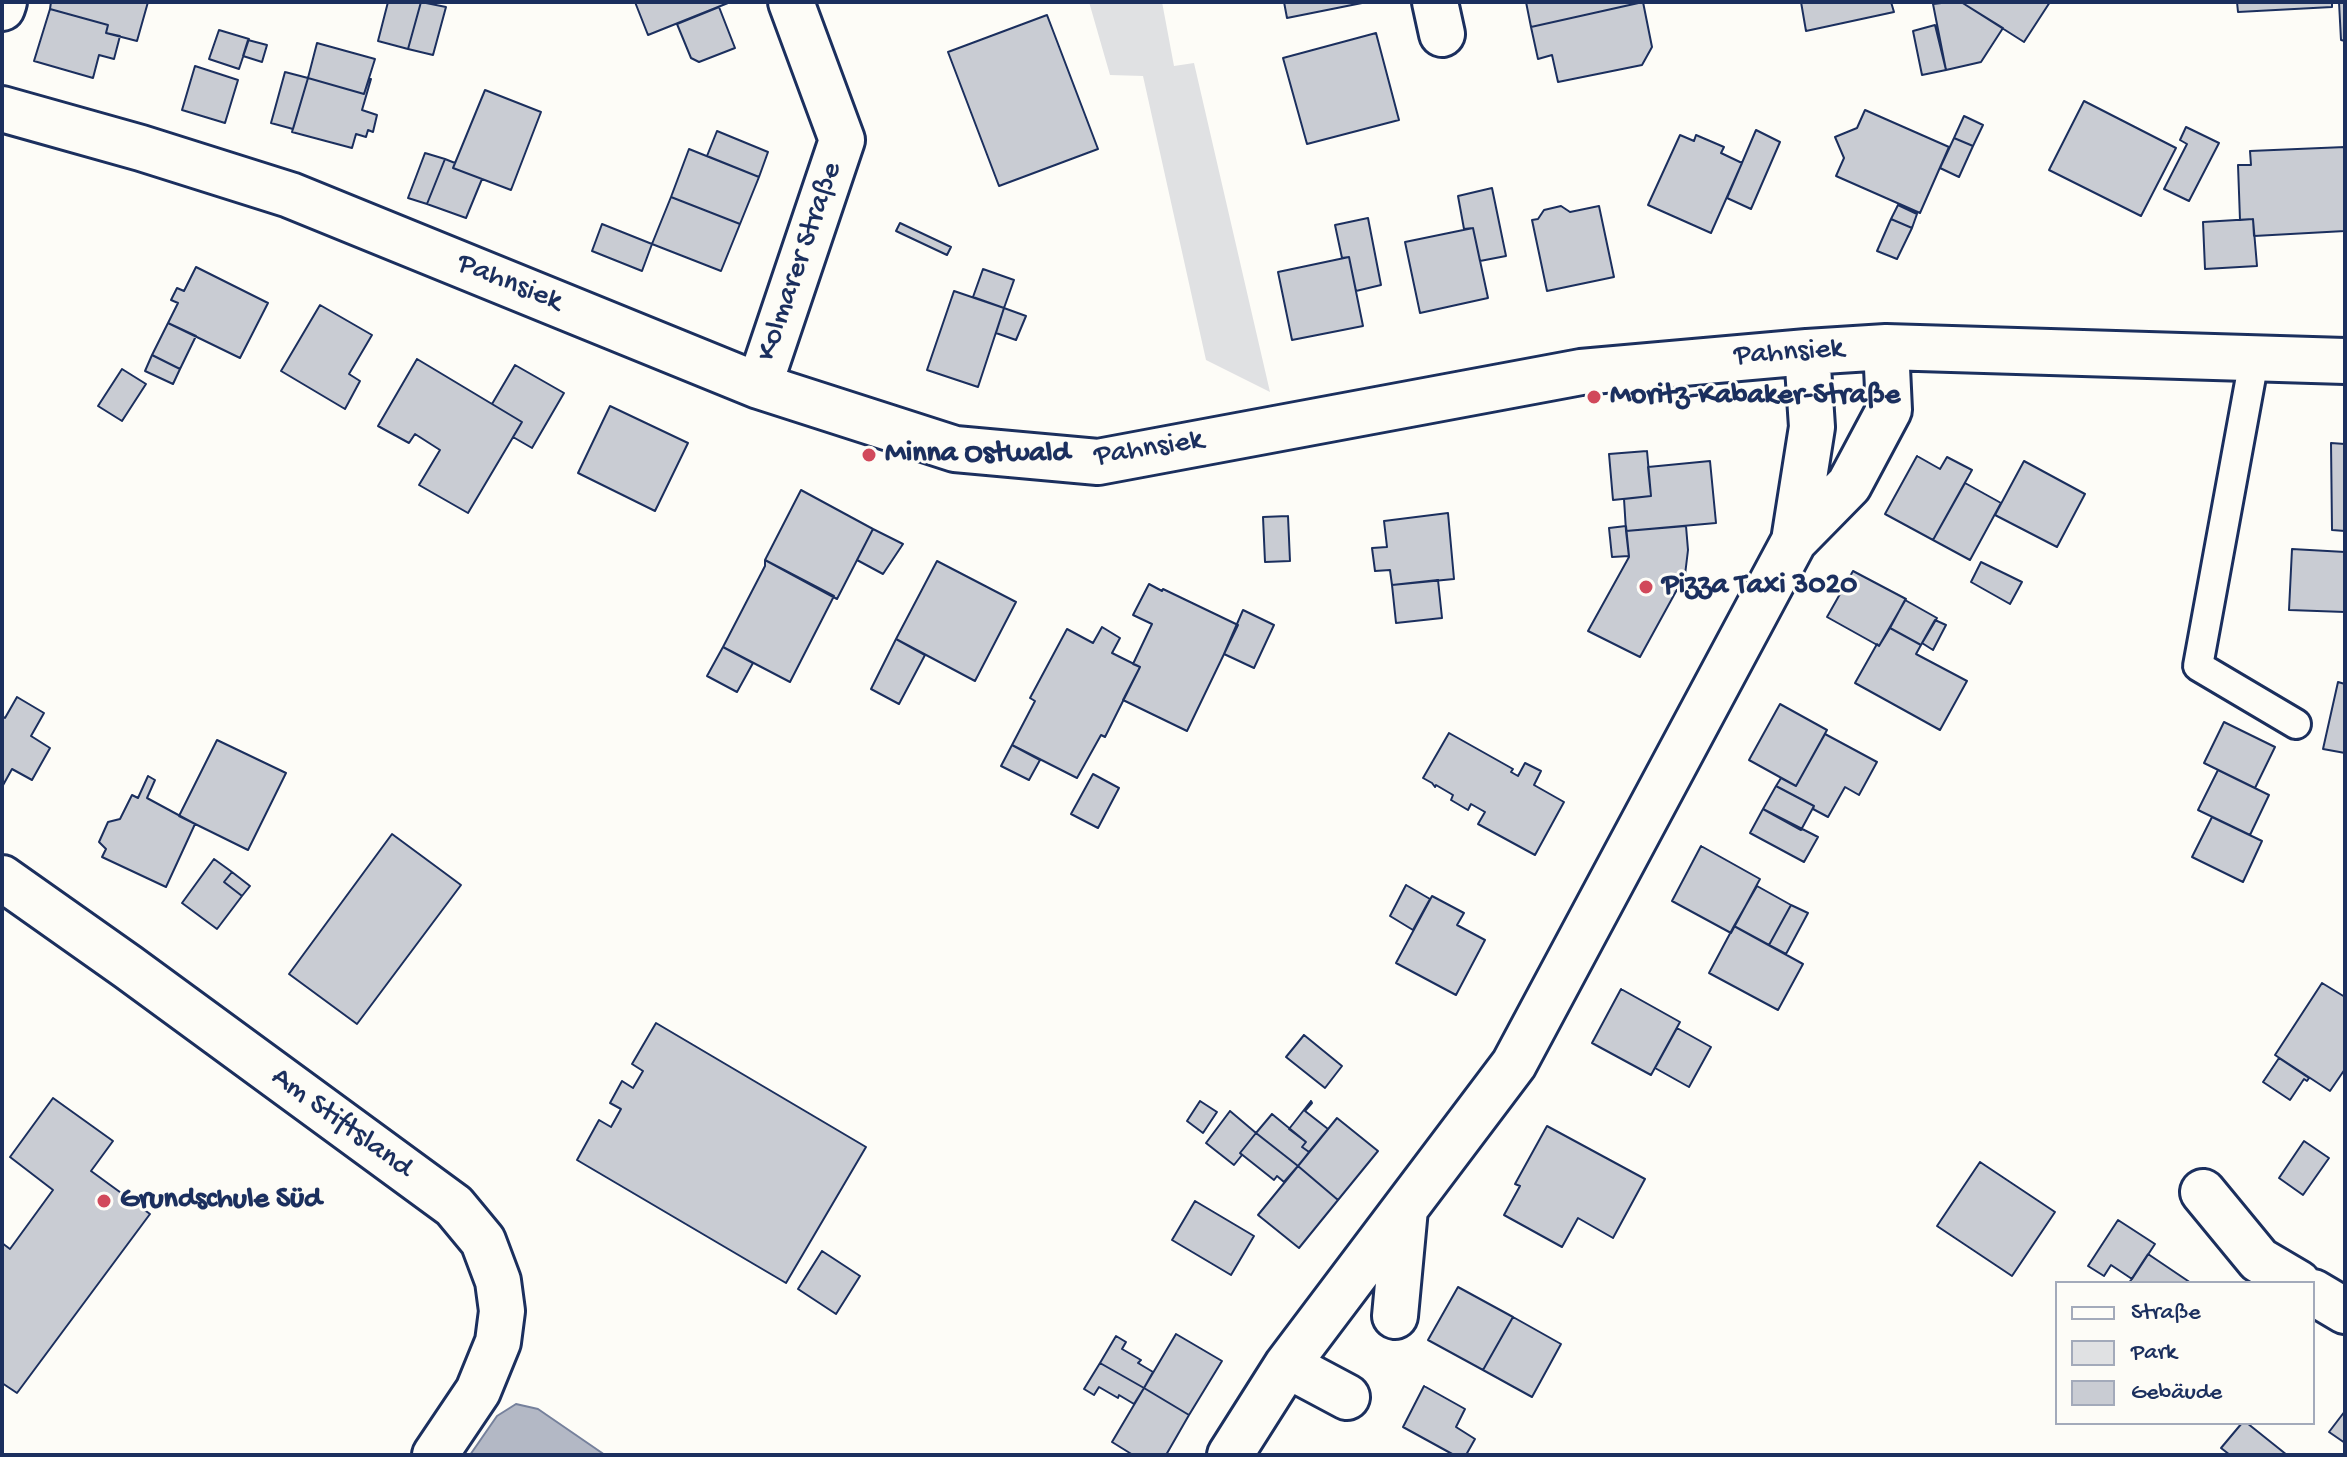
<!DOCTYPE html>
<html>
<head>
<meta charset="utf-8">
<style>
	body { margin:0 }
	#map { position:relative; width:2347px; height:1457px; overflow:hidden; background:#fdfcf7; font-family:"Gochi Hand",sans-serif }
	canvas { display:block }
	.frame { position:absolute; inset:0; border:4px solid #1b2f5e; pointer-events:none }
	.legend { position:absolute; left:2055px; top:1281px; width:260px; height:144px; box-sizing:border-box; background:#fdfcf7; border:2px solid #a3aaba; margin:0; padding:10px 14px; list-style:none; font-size:24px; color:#1b2f5e }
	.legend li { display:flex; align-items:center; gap:16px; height:40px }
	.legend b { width:40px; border:2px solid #a3aaba }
</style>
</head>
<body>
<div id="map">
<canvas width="2347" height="1457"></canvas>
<div class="frame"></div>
<ul class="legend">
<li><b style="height:10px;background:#fdfcf7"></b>Straße</li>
<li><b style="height:22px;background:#e0e1e3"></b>Park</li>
<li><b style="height:22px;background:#c9ccd3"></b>Gebäude</li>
</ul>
</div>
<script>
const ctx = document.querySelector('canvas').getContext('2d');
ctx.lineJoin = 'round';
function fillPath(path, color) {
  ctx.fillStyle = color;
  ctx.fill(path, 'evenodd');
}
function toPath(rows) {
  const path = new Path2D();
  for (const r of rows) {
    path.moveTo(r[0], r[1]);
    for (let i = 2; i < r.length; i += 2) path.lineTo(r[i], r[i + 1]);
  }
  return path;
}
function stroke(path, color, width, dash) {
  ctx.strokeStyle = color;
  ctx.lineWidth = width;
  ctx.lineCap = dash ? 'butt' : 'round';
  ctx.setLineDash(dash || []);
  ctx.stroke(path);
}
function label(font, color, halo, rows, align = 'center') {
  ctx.font = font + ' "Gochi Hand",sans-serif';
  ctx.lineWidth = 6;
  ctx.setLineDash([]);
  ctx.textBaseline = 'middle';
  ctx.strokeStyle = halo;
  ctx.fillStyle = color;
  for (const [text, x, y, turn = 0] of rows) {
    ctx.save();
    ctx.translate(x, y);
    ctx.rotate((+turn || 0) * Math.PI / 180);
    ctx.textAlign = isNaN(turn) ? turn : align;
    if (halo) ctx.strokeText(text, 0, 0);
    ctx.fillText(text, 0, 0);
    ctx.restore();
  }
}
fillPath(toPath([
	[1089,2,1162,2,1174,66,1194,63,1270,392,1206,360,1143,76,1110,75]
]), '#e0e1e3');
const water = toPath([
	[516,1404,538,1409,605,1455,470,1455,497,1416,516,1404]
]);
fillPath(water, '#b3b8c5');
stroke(water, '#76819c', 2);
const building = toPath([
	[51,2,148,2,137,41,106,33,108,25,50,9,51,2],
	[388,2,421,2,408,49,378,41,388,2],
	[421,2,446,7,433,55,408,49,421,2],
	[635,2,727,2,728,3,648,35,635,2],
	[1284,2,1367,2,1287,18,1284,2],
	[1526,2,1643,2,1531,27,1526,2],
	[1643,2,1652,47,1642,65,1558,82,1552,55,1538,59,1531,27,1643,2],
	[1801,2,1891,2,1894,12,1806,31,1801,2],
	[1950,2,1961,2,2003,28,1981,62,1946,70,1933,4,1950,2],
	[1961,2,2050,2,2024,42,1961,2],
	[2237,2,2332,2,2332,7,2238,12,2237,2],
	[2339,2,2345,2,2345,41,2341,40,2339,2],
	[719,7,735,48,699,62,691,58,677,24,719,7],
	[50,9,108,25,106,33,120,36,114,59,99,55,93,78,34,61,50,9],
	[1047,15,1098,149,999,186,948,52,1047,15],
	[1935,25,1946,70,1922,75,1913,31,1935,25],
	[219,30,249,39,239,69,209,59,219,30],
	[1376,33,1399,120,1307,144,1283,58,1376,33],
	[248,40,267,45,262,62,243,56,248,40],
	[317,43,375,59,364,94,308,78,317,43],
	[195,66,238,80,225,123,182,110,195,66],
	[285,72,308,78,293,129,271,123,285,72],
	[308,78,364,94,369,79,371,79,362,110,377,115,373,132,368,130,366,137,356,134,352,148,292,132,308,78],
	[485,90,541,112,511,190,453,168,485,90],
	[2084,101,2176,148,2141,216,2049,170,2084,101],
	[1865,110,1949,147,1920,213,1836,176,1844,158,1835,137,1857,128,1865,110],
	[1964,116,1983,125,1973,146,1954,138,1964,116],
	[2186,127,2219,143,2189,201,2164,189,2187,144,2180,140,2186,127],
	[1756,130,1780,142,1751,209,1727,198,1756,130],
	[717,131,768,152,759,177,707,156,717,131],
	[1680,135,1694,141,1696,135,1724,147,1721,153,1742,163,1711,233,1648,205,1680,135],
	[1954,138,1973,146,1959,177,1940,168,1954,138],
	[2345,147,2345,231,2254,236,2253,219,2240,220,2238,165,2251,165,2250,151,2345,147],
	[689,149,759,177,740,224,671,197,689,149],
	[425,153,445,159,427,204,408,198,425,153],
	[445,159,455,163,453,168,482,179,466,218,427,204,445,159],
	[1492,188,1506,256,1480,261,1473,228,1464,229,1458,196,1492,188],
	[671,197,740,224,721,271,652,244,671,197],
	[1898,205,1917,214,1912,228,1891,219,1898,205],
	[1561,206,1570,212,1599,206,1614,277,1547,291,1532,220,1538,219,1544,210,1561,206],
	[1368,218,1381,285,1356,291,1349,257,1342,258,1335,225,1368,218],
	[1891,219,1912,228,1897,259,1877,251,1891,219],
	[2253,219,2257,266,2205,269,2203,222,2253,219],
	[900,223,951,247,947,255,896,231,900,223],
	[602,224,652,244,642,271,592,251,602,224],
	[1473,228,1488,298,1420,313,1405,242,1473,228],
	[1349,257,1363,326,1292,340,1278,272,1349,257],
	[196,267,268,303,240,358,168,323,178,303,171,300,177,288,184,291,196,267],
	[983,269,1014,280,1004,308,973,297,983,269],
	[954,291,1004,308,978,387,927,370,954,291],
	[320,305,372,335,349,374,360,381,345,409,281,371,320,305],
	[1004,308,1026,316,1016,340,996,333,1004,308],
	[168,323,196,336,180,369,152,355,168,323],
	[152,355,180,369,173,384,145,371,152,355],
	[417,359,522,422,468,513,419,485,440,450,415,434,409,443,378,426,417,359],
	[515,365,564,393,532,448,513,437,522,422,492,404,515,365],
	[122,369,146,384,122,421,98,406,122,369],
	[610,406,688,443,655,511,578,473,610,406],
	[2331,443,2345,444,2345,531,2332,530,2331,443],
	[1647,451,1651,496,1613,500,1609,454,1647,451],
	[1917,456,1940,469,1947,457,1972,470,1933,540,1885,514,1917,456],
	[1710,461,1716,523,1626,531,1624,499,1651,496,1648,467,1710,461],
	[2024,461,2085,494,2057,547,1995,515,2024,461],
	[1965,483,2001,503,1970,560,1933,540,1965,483],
	[801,490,873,529,837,599,765,560,801,490],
	[1448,513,1454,579,1392,585,1390,570,1375,571,1372,548,1387,547,1384,521,1448,513],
	[1288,516,1290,561,1265,562,1263,517,1288,516],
	[1626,526,1629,556,1612,557,1609,528,1626,526],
	[1686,526,1688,550,1685,575,1640,657,1588,631,1629,557,1626,531,1686,526],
	[873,529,903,544,883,574,857,560,873,529],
	[2292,549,2345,552,2345,612,2289,610,2292,549],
	[765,560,834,596,790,682,723,647,765,566,765,560],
	[937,561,1016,602,975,681,896,639,937,561],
	[1981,562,2022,582,2010,604,1971,582,1981,562],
	[1853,571,1906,599,1879,646,1827,617,1853,571],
	[1438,580,1442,618,1396,623,1392,585,1438,580],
	[1149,584,1162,591,1163,589,1238,625,1187,731,1123,700,1140,667,1133,664,1152,624,1133,615,1149,584],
	[1905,600,1937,618,1921,645,1890,628,1905,600],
	[1243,610,1274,625,1254,668,1224,654,1243,610],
	[1935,620,1946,625,1933,650,1922,643,1935,620],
	[1102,627,1120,638,1112,653,1140,667,1105,737,1101,735,1077,778,1012,745,1035,701,1030,698,1067,629,1093,643,1102,627],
	[1890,628,1921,645,1916,654,1967,681,1940,730,1855,683,1877,644,1879,646,1890,628],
	[896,639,925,655,899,704,871,689,896,639],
	[723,647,753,663,737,692,707,676,723,647],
	[2338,682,2345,684,2345,753,2323,749,2338,682],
	[17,697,44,713,31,736,50,748,32,780,12,769,2,787,2,716,5,718,17,697],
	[1780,704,1827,730,1796,786,1749,760,1780,704],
	[2224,722,2275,747,2255,788,2204,763,2224,722],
	[1449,733,1513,769,1511,772,1518,776,1525,763,1541,771,1534,785,1564,802,1535,855,1478,824,1485,812,1471,804,1468,810,1451,800,1453,795,1436,785,1435,787,1432,783,1423,778,1449,733],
	[1825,734,1877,762,1859,795,1845,787,1828,817,1813,809,1814,806,1776,786,1781,778,1796,786,1825,734],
	[217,740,286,773,248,850,179,816,217,740],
	[1012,745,1040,760,1029,780,1001,766,1012,745],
	[2218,770,2269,795,2250,835,2198,810,2218,770],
	[1093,774,1119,788,1098,828,1071,814,1093,774],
	[148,776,155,780,147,798,195,824,166,887,102,857,106,849,99,842,108,822,120,819,132,795,138,798,148,776],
	[1776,786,1814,806,1801,830,1763,809,1776,786],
	[1763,809,1818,837,1804,862,1750,833,1763,809],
	[2212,817,2262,841,2243,882,2192,857,2212,817],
	[392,834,461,885,357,1024,289,974,392,834],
	[1701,846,1760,879,1731,933,1672,901,1701,846],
	[214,859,232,872,224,882,242,896,217,929,182,903,214,859],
	[232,872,250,886,242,896,224,882,232,872],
	[1406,885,1430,899,1413,930,1390,916,1406,885],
	[1757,886,1791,905,1769,945,1734,926,1757,886],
	[1432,896,1464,913,1457,925,1485,940,1456,995,1396,963,1432,896],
	[1791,905,1808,913,1786,954,1769,945,1791,905],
	[1734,926,1803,964,1778,1010,1709,973,1734,926],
	[2322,983,2345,997,2345,1069,2330,1091,2275,1055,2322,983],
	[1621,989,1680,1022,1651,1075,1592,1043,1621,989],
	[656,1023,866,1147,786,1283,577,1160,599,1120,611,1127,621,1109,610,1103,622,1081,633,1088,643,1071,632,1064,656,1023],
	[1677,1028,1711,1047,1689,1087,1655,1068,1677,1028],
	[1304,1035,1342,1066,1325,1088,1286,1057,1304,1035],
	[2279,1058,2309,1078,2307,1081,2304,1079,2290,1100,2263,1082,2279,1058],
	[53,1098,113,1141,91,1171,150,1214,17,1393,2,1383,2,1243,10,1249,53,1190,10,1157,53,1098],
	[1200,1101,1217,1112,1203,1133,1187,1121,1200,1101],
	[1311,1101,1312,1103,1305,1111,1328,1129,1309,1152,1302,1147,1306,1142,1289,1129,1311,1101],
	[1230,1111,1256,1133,1240,1153,1242,1155,1234,1165,1206,1143,1230,1111],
	[1272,1114,1306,1142,1302,1147,1309,1152,1298,1166,1256,1133,1272,1114],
	[1337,1118,1378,1151,1338,1200,1298,1166,1337,1118],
	[1547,1126,1645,1179,1613,1238,1578,1218,1562,1247,1504,1215,1520,1186,1515,1184,1547,1126],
	[1256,1133,1298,1166,1284,1182,1277,1176,1274,1180,1240,1153,1256,1133],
	[2304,1141,2329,1158,2303,1195,2279,1178,2304,1141],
	[1980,1162,2055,1212,2012,1276,1937,1226,1980,1162],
	[1298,1166,1338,1200,1299,1248,1258,1215,1298,1166],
	[1195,1201,1254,1236,1231,1275,1172,1240,1195,1201],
	[2118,1220,2155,1244,2132,1279,2111,1265,2104,1276,2088,1266,2118,1220],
	[822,1251,860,1276,836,1314,798,1289,822,1251],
	[2148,1254,2191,1283,2129,1283,2148,1254],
	[1458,1287,1513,1317,1483,1370,1428,1340,1458,1287],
	[1513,1317,1561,1344,1532,1397,1483,1370,1513,1317],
	[1176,1334,1222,1361,1189,1415,1144,1388,1176,1334],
	[1116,1336,1126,1342,1122,1349,1141,1360,1138,1363,1153,1372,1144,1388,1100,1363,1116,1336],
	[1100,1363,1144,1388,1134,1404,1119,1395,1118,1398,1099,1387,1094,1395,1084,1389,1100,1363],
	[1424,1386,1465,1409,1456,1427,1475,1439,1466,1455,1454,1455,1403,1427,1424,1386],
	[1144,1388,1189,1415,1166,1455,1133,1455,1112,1442,1144,1388],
	[2345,1411,2345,1443,2329,1432,2345,1411],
	[2242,1423,2247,1423,2287,1455,2230,1455,2221,1448,2242,1423]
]);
fillPath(building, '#c9ccd3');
stroke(building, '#1b2f5e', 2);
const service = toPath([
	[2254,360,2198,666,2296,724]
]);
const minor = toPath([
	[1435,2,1442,34],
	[2,8,4,2],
	[2,109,141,148,290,195,759,386,955,449,1098,462,1581,372,1807,352,1886,347,2345,361],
	[759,386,842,140,791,2],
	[1794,541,1812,427,1807,352],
	[2,878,128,967,454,1206,483,1241,498,1281,502,1311,498,1342,478,1391,435,1455],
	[2203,1192,2259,1260,2298,1283],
	[2313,1292,2345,1311],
	[1395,1316,1405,1209],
	[1287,1365,1347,1397],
	[1230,1455,1287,1365,1514,1064,1794,541,1849,485,1889,410,1886,347]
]);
stroke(service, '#1b2f5e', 34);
stroke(minor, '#1b2f5e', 50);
stroke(service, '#fdfcf7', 28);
stroke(minor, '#fdfcf7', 44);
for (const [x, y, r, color] of [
	[1594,397,8,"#d1495b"],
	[869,455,8,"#d1495b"],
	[1646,587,8,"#d1495b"],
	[104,1201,8,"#d1495b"]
]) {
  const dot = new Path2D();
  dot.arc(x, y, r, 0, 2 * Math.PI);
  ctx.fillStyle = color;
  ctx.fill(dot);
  stroke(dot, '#fdfcf7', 3);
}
label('30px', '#1b2f5e', '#fdfcf7', [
	["Kolmarer Straße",801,262,-71],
	["Pahnsiek",509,284,22],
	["Pahnsiek",1789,354,-4],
	["Pahnsiek",1149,450,-9],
	["Am Stiftsland",341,1124,36]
]);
label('bold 30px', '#1b2f5e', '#fdfcf7', [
	["Moritz-Kabaker-Straße",1610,397],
	["Minna Ostwald",885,455],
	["Pizza Taxi 3020",1662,587],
	["Grundschule Süd",120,1201]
], 'left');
</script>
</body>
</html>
